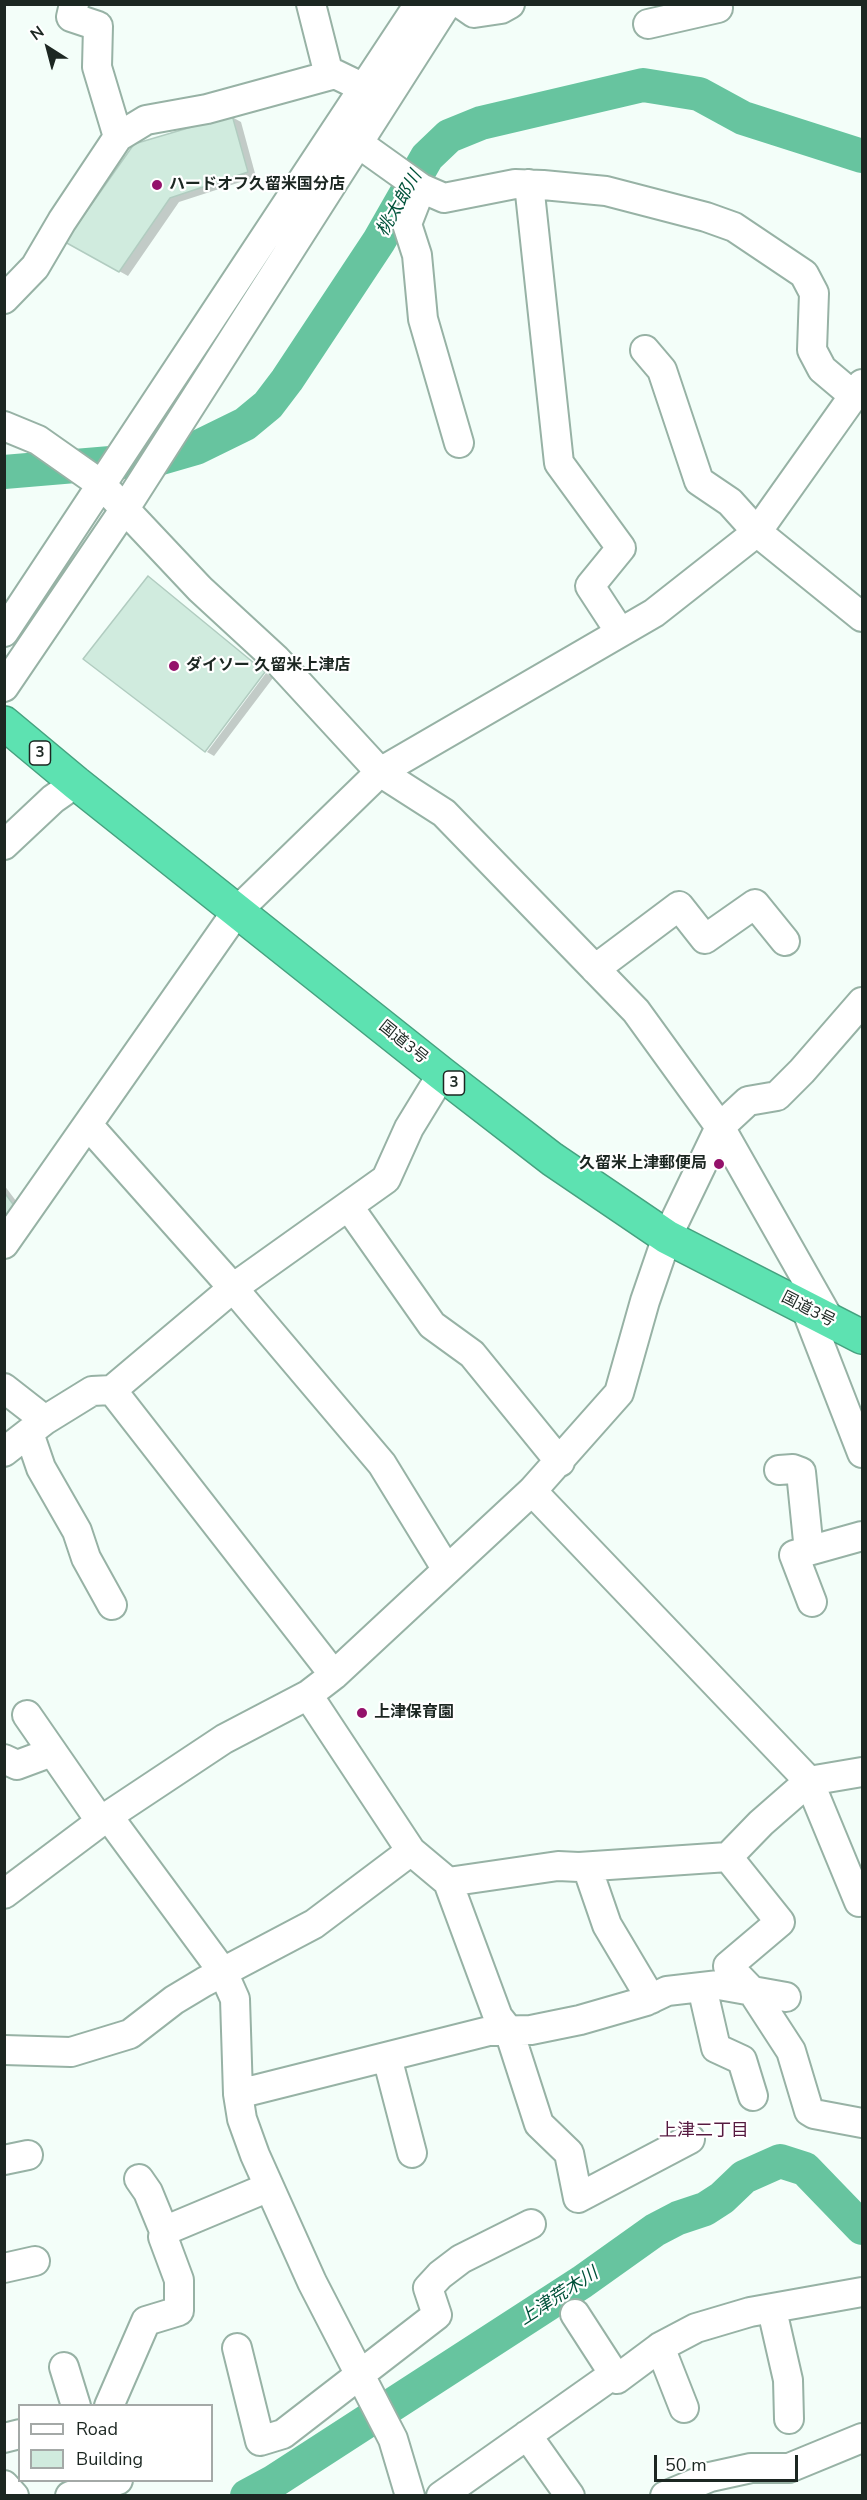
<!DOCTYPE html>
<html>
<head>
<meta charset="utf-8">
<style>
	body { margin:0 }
	#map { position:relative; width:867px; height:2500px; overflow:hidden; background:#f3fef9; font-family:"Nunito Sans",sans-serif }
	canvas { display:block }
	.frame { position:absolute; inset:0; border:6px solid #1c2722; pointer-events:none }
	.legend { position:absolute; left:18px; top:2404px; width:195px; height:78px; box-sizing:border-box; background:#fff; border:2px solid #a4a9a7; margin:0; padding:8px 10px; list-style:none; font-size:18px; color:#1c2722 }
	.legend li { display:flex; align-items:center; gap:12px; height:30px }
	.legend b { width:30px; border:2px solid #a4a9a7 }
	.north { position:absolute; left:18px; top:18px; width:60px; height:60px; -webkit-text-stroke:4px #fff; paint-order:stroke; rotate:324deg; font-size:16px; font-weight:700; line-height:24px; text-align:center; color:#1c2722 }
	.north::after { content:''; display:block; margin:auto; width:21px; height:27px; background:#1c2722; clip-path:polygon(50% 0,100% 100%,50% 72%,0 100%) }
	.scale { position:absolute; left:654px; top:2455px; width:144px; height:27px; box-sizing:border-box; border:3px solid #1c2722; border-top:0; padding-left:8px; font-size:18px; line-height:21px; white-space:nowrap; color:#1c2722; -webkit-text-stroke:4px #fff; paint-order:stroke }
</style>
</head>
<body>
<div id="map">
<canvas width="867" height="2500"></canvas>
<div class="frame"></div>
<ul class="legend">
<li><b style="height:8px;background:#fff"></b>Road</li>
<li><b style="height:16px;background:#d0ebde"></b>Building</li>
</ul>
<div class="north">N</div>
<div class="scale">50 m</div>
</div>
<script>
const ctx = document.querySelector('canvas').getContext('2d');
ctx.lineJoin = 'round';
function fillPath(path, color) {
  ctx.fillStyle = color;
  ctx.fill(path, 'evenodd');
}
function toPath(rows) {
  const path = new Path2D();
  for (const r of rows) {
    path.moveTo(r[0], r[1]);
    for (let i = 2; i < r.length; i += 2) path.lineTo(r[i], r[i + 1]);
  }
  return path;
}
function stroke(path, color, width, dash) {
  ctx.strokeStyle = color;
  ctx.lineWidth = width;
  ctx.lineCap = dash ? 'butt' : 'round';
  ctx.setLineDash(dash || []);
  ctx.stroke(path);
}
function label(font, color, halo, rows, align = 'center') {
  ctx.font = font + ' "Nunito Sans","Noto Sans JP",sans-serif';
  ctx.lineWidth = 4.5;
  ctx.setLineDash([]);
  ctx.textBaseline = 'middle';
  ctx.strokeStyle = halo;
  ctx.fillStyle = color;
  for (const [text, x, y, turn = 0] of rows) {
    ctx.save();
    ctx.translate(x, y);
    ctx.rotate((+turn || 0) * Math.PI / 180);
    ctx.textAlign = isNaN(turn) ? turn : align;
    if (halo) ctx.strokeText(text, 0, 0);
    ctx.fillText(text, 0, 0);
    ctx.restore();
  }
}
fillPath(toPath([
	[232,117,241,122,256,177,179,202,128,276,67,242],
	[148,578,264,671,204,750],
	[266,673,273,678,214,756,207,752],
	[4,1185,29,1218,4,1236]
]), '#0003');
stroke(toPath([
	[4,472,158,459,196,448,245,424,268,405,287,380,379,241,427,157,449,136,481,123,643,85,699,94,743,118,862,156],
	[247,2496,273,2482,582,2282,655,2230,678,2218,705,2209,722,2198,744,2177,780,2161,805,2169,862,2228]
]), '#67c49f', 34);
const building = toPath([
	[232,115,248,172,170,198,119,272,65,242,134,144,232,115],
	[148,576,265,672,205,752,83,659,148,576],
	[4,1192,18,1211,4,1221,4,1192]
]);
fillPath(building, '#d0ebde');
stroke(building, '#b1ccc0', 1.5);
const minor = toPath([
	[74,4,71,17,98,26,97,67,118,137],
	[311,4,329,75],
	[461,4,474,13,501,9,510,4],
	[648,24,718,8,717,4],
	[358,143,421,188,444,198,515,184,543,185,606,191,706,217,734,227,804,274,814,293,812,350,822,369,854,396],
	[529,184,559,463,621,548,590,586,620,632],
	[421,188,407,224,417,255,423,319,459,443],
	[4,299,35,267,62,221,118,137,146,120,207,109,335,74,364,88,380,99],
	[645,350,662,370,699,481,730,502,757,532,862,617],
	[4,426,38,440,102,485,200,589,276,659,380,772,444,813,636,1011,720,1127,830,1321],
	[4,632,419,4],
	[4,687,124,510,447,4],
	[4,845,53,799,76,783],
	[595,969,679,906,705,939,755,904,785,941],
	[88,1125,233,1288,382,1464,447,1570],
	[349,1207,432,1325,472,1354,560,1462],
	[4,1244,237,911,380,772,654,613,757,532,862,384],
	[806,1309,862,1453],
	[4,1388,45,1420],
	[112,1390,334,1675],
	[29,1433,41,1468,77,1531,86,1558,112,1605],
	[4,1452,45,1420,92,1391,112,1390,233,1288,386,1179,409,1128,442,1074],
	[779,1470,793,1469,801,1472,809,1551],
	[532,1491,809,1781,859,1902],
	[812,1602,794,1555,862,1536],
	[308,1695,411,1851,448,1882,498,2017,509,2031,539,2124,569,2153,578,2198,690,2139],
	[27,1715,101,1822],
	[4,1759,17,1765,52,1752],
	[108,1816,223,1972,235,1999,238,2094,242,2119,255,2155,312,2282,393,2439,410,2496],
	[728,1857,780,1922,728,1966,752,1991,791,2051,809,2111,814,2114,862,2123],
	[587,1867,607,1925,651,1999],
	[448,1882,558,1866,579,1867,728,1857,761,1823,809,1781,862,1772],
	[4,1894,108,1816,224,1739,308,1695,334,1675,532,1491,619,1393,645,1301,667,1237,720,1127,748,1101,777,1096,802,1071,862,1002],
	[702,1987,716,2048,742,2060,753,2096],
	[4,2050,71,2052,130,2034,174,2000,204,1982,314,1924,411,1851],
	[387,2057,412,2153],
	[238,2094,489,2031,531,2030,580,2020,646,2001,667,1991,719,1985,786,1997],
	[4,2160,28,2155],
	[139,2179,148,2192,164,2231,269,2187],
	[4,2268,35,2261],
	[772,2310,788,2380,789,2419],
	[575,2314,617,2379,660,2347,696,2328,750,2312,862,2292],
	[660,2347,684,2408],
	[237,2348,260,2441,283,2434,437,2315,428,2288,440,2275,461,2259,531,2224],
	[64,2367,76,2406],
	[109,2406,146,2321,179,2311,179,2280,163,2237,164,2231],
	[527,2435,570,2496],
	[4,2438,20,2434],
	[4,2485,14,2496],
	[70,2496,118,2480],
	[441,2496,614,2374],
	[665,2496,710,2477,751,2468,789,2468,862,2438]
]);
const highway = toPath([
	[4,723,76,783,442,1074,552,1159,667,1237,862,1337]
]);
stroke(minor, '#97b2a5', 32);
stroke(highway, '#46a17f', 36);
stroke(minor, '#fff', 28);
stroke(highway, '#5de2b1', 33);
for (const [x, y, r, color] of [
	[157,185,6,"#94126b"],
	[174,666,6,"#94126b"],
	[719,1164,6,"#94126b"],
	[362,1713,6,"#94126b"]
]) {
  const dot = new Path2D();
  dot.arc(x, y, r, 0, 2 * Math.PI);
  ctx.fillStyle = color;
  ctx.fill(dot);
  stroke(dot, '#fff', 2);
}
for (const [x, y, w] of [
	[40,753,21],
	[454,1083,21]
]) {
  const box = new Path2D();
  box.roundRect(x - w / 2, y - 12, w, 24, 4.5);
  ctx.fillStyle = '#fff';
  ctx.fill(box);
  stroke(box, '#1c2722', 1.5);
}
label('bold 15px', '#1c2722', null, [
	["3",40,753],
	["3",454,1083]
]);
label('bold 16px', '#1c2722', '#fff', [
	["ハードオフ久留米国分店",169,185],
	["ダイソー 久留米上津店",186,666],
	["久留米上津郵便局",707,1164,"right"],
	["上津保育園",374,1713]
], 'left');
label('16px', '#1c2722', '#fff', [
	["国道3号",403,1043,39],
	["国道3号",808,1310,27]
]);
label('italic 18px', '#01523a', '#fff', [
	["桃太郎川",400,204,-60],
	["上津荒木川",559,2297,-33]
]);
label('18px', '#561a40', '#fff', [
	["上津二丁目",704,2132]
]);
</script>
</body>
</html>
